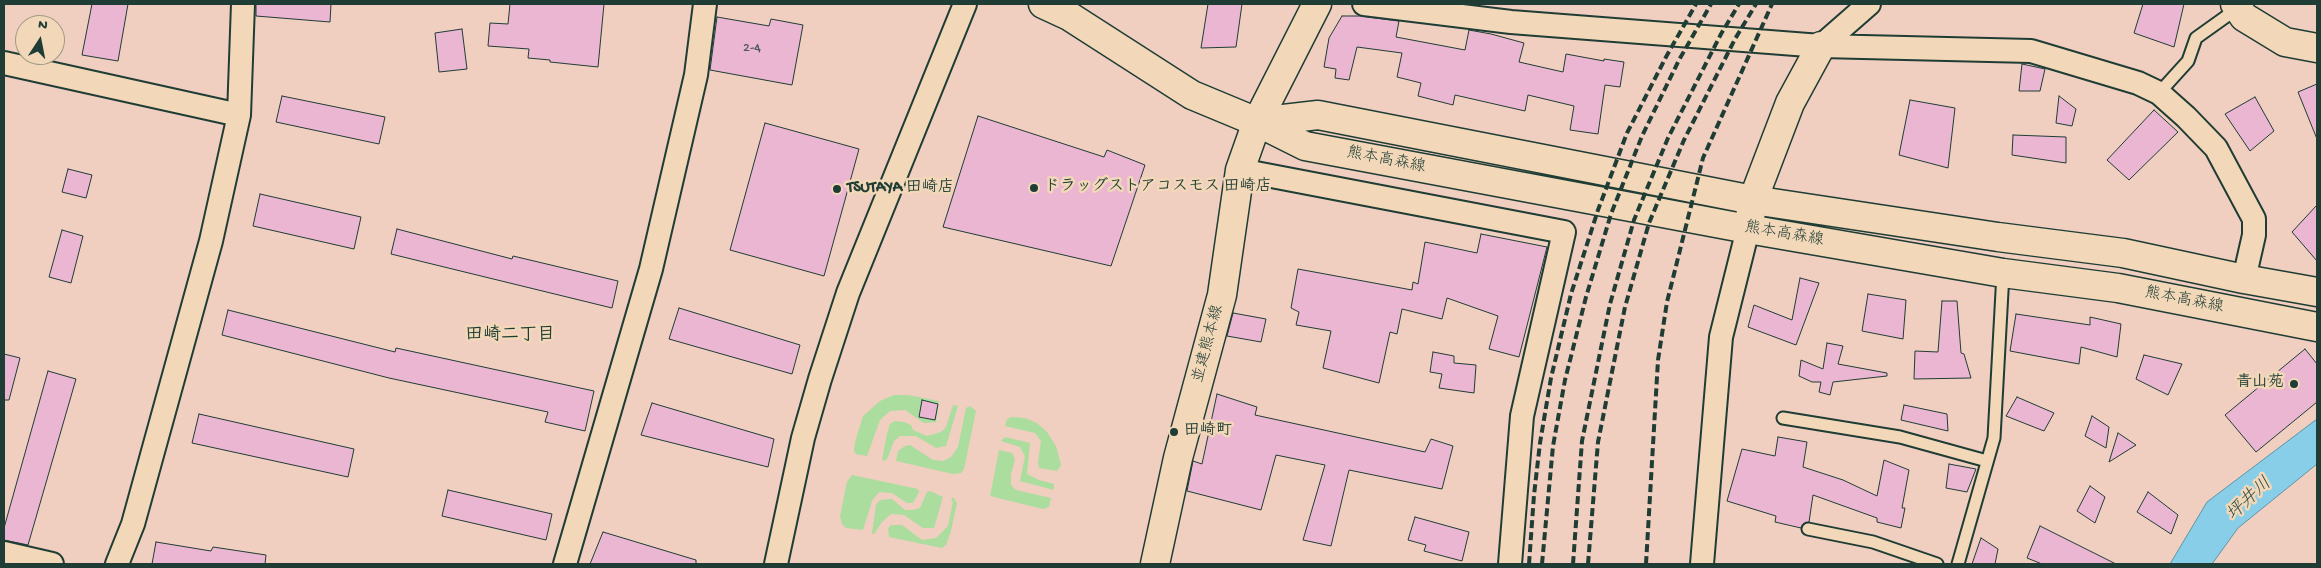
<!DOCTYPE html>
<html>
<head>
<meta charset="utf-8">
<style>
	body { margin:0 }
	#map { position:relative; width:2321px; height:568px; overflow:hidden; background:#f0cec0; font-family:"Gochi Hand",sans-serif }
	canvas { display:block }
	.frame { position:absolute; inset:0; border:5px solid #1f3d34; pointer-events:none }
	.north { position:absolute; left:15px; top:15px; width:50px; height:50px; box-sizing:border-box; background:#f2d8b9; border:1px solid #9e9a84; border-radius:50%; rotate:11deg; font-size:14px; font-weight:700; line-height:20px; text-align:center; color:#1f3d34 }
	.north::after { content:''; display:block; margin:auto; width:18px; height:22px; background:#1f3d34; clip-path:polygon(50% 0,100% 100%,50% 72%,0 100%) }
</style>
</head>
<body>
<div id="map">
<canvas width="2321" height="568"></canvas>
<div class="frame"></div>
<div class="north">N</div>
</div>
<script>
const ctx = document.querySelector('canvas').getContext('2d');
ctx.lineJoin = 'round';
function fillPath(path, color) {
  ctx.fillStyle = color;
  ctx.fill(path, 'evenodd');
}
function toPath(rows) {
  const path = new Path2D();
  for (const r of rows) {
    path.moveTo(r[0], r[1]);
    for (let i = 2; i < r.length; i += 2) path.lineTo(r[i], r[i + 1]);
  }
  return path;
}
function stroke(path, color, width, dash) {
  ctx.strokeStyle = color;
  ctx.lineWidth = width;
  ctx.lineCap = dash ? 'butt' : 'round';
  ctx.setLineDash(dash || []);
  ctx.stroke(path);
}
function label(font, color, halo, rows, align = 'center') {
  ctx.font = font + ' "Gochi Hand","Klee One",sans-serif';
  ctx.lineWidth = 5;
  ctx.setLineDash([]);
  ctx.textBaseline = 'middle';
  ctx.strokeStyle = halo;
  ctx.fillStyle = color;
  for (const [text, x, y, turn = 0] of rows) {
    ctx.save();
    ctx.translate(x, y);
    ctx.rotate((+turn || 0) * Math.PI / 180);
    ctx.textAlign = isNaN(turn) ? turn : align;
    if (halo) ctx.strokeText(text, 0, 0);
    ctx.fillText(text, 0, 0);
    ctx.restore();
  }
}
fillPath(toPath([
	[894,395,908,395,939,401,936,422,924,423,905,410,890,411,880,420,867,456,856,454,854,451,855,442,863,416,880,401],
	[953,405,958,406,946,446,936,448,916,436,900,436,894,441,887,459,885,461,882,460,887,434,890,424,895,421,904,422,911,425,913,430,927,436,941,432,946,427],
	[970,406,976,411,964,469,961,473,953,474,896,461,898,451,905,446,910,445,933,460,943,461,951,457,958,447,966,408],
	[1011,417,1025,418,1037,423,1047,432,1056,446,1061,465,1057,471,1039,468,1038,462,1041,441,1035,433,1005,426,1007,419],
	[1005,437,1030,443,1027,474,1039,480,1054,484,1054,490,1020,481,1025,456,1020,447,1001,441],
	[999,450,1012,453,1015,460,1011,474,1011,485,1016,490,1051,498,1049,507,1043,509,990,496],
	[852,475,918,489,919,492,913,503,907,503,892,493,879,492,872,501,863,530,846,528,842,524,840,516,847,482],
	[930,491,943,497,934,528,923,528,904,515,891,514,882,522,874,534,872,534,876,505,880,500,892,499,905,510,913,510,920,508,927,492],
	[953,497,957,503,951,531,946,545,942,548,889,537,888,529,891,525,902,525,922,540,936,538,948,526,953,502,951,499]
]), '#aadd9e');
const water = toPath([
	[2317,419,2317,464,2238,528,2212,564,2170,564,2207,502,2317,419]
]);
fillPath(water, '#88cee9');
stroke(water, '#5e94a1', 1);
const building = toPath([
	[92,4,128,4,118,61,82,55,92,4],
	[256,4,331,4,330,22,256,16,256,4],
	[510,4,604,4,598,67,550,62,550,60,528,58,529,49,488,46,490,23,508,24,510,4],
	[1208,4,1242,4,1236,47,1201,48,1208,4],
	[2143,4,2184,4,2174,47,2134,33,2143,4],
	[1342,16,1360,16,1399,21,1396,37,1465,50,1469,30,1491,34,1524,43,1519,62,1563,72,1566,54,1604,61,1604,59,1624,62,1620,87,1605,85,1598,134,1570,130,1574,106,1528,95,1525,111,1455,95,1453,105,1418,96,1421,83,1397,77,1402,53,1357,47,1349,80,1335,78,1336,69,1324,67,1329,38,1342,16],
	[717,17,769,26,771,19,803,25,792,85,710,70,717,17],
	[462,29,467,69,439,72,435,33,462,29],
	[2022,64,2045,69,2040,91,2019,91,2022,64],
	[2317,84,2317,139,2298,92,2317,84],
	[282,96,385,117,379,144,276,122,282,96],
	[2059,96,2076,109,2072,126,2056,123,2059,96],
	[2255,97,2274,131,2250,151,2225,114,2255,97],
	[1910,100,1955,108,1948,168,1899,155,1910,100],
	[2154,110,2178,132,2129,180,2107,160,2154,110],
	[978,116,1104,157,1107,150,1145,165,1111,266,943,227,978,116],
	[765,123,859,149,824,276,730,250,765,123],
	[2013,135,2066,137,2066,163,2012,155,2013,135],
	[68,169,92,175,86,198,62,192,68,169],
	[260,194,361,217,354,249,253,226,260,194],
	[2317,205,2317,261,2292,232,2317,205],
	[397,229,512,259,513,256,618,281,612,308,391,254,397,229],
	[62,230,83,236,71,283,49,277,62,230],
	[1481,234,1547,247,1519,357,1489,349,1498,316,1447,298,1442,319,1402,309,1397,334,1390,332,1379,383,1323,368,1331,331,1296,325,1299,312,1291,308,1298,269,1412,290,1413,282,1418,284,1425,242,1477,253,1481,234],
	[1800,278,1819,283,1796,345,1748,327,1754,305,1792,320,1800,278],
	[1868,294,1906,300,1903,339,1862,331,1868,294],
	[1942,301,1957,301,1961,353,1964,354,1971,378,1914,379,1915,351,1938,352,1942,301],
	[679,308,800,345,792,374,669,339,679,308],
	[228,310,395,352,396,348,594,391,585,431,545,422,548,412,389,378,222,335,228,310],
	[1233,313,1266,319,1261,342,1227,336,1233,313],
	[2016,314,2090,325,2090,317,2121,324,2117,357,2081,347,2079,364,2010,351,2016,314],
	[1827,343,1843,346,1838,364,1887,373,1887,376,1833,382,1830,395,1819,392,1821,382,1812,382,1799,376,1801,360,1823,369,1827,343],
	[2305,349,2317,364,2317,402,2256,452,2225,415,2305,349],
	[1433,352,1454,356,1454,363,1476,365,1474,393,1439,388,1442,374,1430,372,1433,352],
	[4,354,20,358,9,400,4,400,4,354],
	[2144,355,2182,364,2168,395,2136,379,2144,355],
	[48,371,76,379,28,545,4,540,4,528,48,371],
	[1217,394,1257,407,1255,415,1425,452,1431,439,1453,446,1442,489,1349,470,1331,546,1303,540,1325,465,1276,455,1261,510,1187,491,1193,461,1202,464,1217,394],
	[2017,397,2054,413,2044,431,2006,416,2017,397],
	[922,400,938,404,935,420,919,417,922,400],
	[652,403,774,439,768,467,641,435,652,403],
	[1904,405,1947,414,1948,431,1901,420,1904,405],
	[199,414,354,449,348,477,192,443,199,414],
	[2092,416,2109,427,2106,448,2085,436,2092,416],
	[2118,433,2136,445,2109,462,2118,433],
	[1778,437,1807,442,1803,467,1843,480,1877,496,1884,460,1909,470,1902,508,1905,508,1901,528,1877,522,1877,518,1813,495,1809,522,1803,524,1801,528,1775,522,1776,516,1727,501,1742,449,1775,456,1778,437],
	[1949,464,1976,469,1967,492,1946,488,1949,464],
	[2090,486,2105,497,2095,523,2077,511,2090,486],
	[448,490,552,514,546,540,442,516,448,490],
	[2148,492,2178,515,2171,534,2137,512,2148,492],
	[1415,517,1469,532,1462,561,1424,551,1426,545,1408,540,1415,517],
	[2040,526,2116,564,2042,564,2027,558,2040,526],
	[603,532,696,560,696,564,590,564,603,532],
	[1981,538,1998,549,1995,564,1972,564,1981,538],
	[156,542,211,551,213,547,266,555,265,564,152,564,156,542]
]);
fillPath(building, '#ebb6d1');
stroke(building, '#1f3d34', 1);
const service = toPath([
	[2159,93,2188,61,2196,38,2238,8],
	[1783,418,1900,437,1987,461],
	[1808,529,1873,542,1937,564],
	[1958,564,1994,438,2003,273]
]);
const minor = toPath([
	[1364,4,1511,22,1821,46,2031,51,2138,83,2159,93,2186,117,2216,148,2254,219,2254,235,2244,279],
	[1821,46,1869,4],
	[4,63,239,115],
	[1240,170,1564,232,1522,416,1510,564],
	[4,553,52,564],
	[117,564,133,524,211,241,239,115,243,4],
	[565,564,651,269,696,75,705,4],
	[776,564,803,438,820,379,848,293,965,4],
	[1702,564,1721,337,1748,229]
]);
const tertiary = toPath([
	[2235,4,2244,17,2285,42,2317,48],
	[1257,122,1317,4],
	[1748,229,1753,200,1790,103,1821,46]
]);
const secondary = toPath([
	[1155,564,1178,458,1222,295,1240,170,1257,122]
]);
const primary = toPath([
	[1043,4,1069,16,1192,95,1257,122,1305,146,1748,229,2003,273,2118,288,2317,327],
	[1257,122,1318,115,1753,200,1998,237,2123,253,2244,279,2317,292]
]);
stroke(service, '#1f3d34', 15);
stroke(minor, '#1f3d34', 26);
stroke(tertiary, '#1f3d34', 31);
stroke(secondary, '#1f3d34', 31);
stroke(primary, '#1f3d34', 31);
stroke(service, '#f2d8b9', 11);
stroke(minor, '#f2d8b9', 22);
stroke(tertiary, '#f2d8b9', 28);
stroke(secondary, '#f2d8b9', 28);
stroke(primary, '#f2d8b9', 28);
stroke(toPath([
	[1529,564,1534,495,1540,443,1551,378,1571,294,1598,210,1627,133,1666,57,1696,4],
	[1542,564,1553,446,1565,380,1586,297,1611,214,1642,136,1679,60,1711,4],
	[1573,564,1582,441,1610,304,1634,220,1668,138,1721,34,1739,4],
	[1588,564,1598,442,1625,307,1649,223,1684,140,1735,39,1756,4],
	[1646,564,1658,360,1667,302,1703,158,1772,4]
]), '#1f3d34', 4, [8, 4]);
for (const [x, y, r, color] of [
	[1034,188,5,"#1f3d34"],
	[837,189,5,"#1f3d34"],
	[2294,384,5,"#1f3d34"],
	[1174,432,5,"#1f3d34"]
]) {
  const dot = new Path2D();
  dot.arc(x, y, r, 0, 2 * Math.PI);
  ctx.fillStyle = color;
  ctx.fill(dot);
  stroke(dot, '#f2d8b9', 2);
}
label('14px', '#525b5b', null, [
	["2-4",752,49]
]);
label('16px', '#1f3d34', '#f2d8b9', [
	["熊本高森線",1386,161,11],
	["熊本高森線",1784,235,10],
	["熊本高森線",2184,301,11],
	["並建熊本線",1209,344,-75]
]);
label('bold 16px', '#1f3d34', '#f2d8b9', [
	["ドラッグストアコスモス 田崎店",1044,188],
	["TSUTAYA 田崎店",847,189],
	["青山苑",2284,384,"right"],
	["田崎町",1184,432]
], 'left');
label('bold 18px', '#1f3d34', '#f2d8b9', [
	["田崎二丁目",510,336]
]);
label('italic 18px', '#2a4c46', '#f2d8b9', [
	["坪井川",2250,500,-43]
]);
</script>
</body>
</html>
